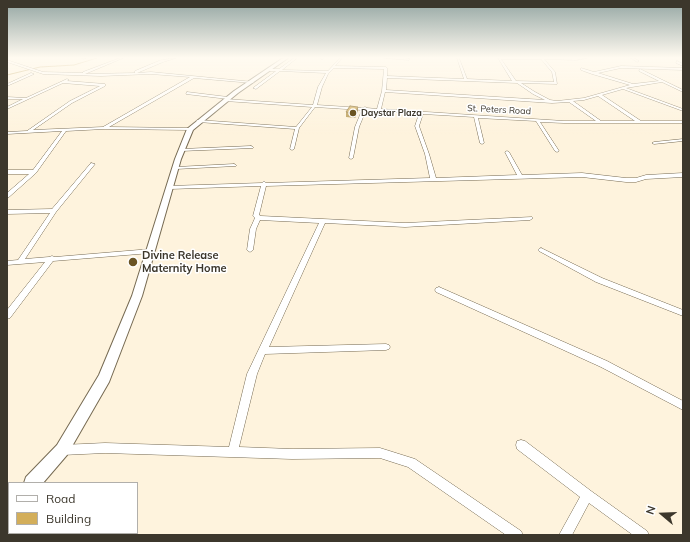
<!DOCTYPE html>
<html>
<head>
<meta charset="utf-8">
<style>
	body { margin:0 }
	#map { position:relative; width:690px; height:542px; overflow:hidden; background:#fef3dd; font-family:Mulish,sans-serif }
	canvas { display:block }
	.frame { position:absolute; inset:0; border:8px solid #3c372c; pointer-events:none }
	.legend { position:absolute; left:8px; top:482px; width:130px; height:52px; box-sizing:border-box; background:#fff; border:1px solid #b1afab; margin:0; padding:5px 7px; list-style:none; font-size:12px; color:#3c372c }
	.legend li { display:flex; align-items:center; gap:8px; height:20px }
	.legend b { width:20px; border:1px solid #b1afab }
	.north { position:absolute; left:642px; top:494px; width:40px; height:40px; -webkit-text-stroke:3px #fff; paint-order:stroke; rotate:289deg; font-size:11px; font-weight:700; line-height:16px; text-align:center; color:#3c372c }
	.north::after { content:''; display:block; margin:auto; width:14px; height:18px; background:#3c372c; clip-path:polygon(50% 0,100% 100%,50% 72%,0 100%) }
</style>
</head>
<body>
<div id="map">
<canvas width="690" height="542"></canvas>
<div class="frame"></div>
<ul class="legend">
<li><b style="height:5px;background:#fff"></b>Road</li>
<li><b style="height:11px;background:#d3ae5a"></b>Building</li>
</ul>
<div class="north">N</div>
</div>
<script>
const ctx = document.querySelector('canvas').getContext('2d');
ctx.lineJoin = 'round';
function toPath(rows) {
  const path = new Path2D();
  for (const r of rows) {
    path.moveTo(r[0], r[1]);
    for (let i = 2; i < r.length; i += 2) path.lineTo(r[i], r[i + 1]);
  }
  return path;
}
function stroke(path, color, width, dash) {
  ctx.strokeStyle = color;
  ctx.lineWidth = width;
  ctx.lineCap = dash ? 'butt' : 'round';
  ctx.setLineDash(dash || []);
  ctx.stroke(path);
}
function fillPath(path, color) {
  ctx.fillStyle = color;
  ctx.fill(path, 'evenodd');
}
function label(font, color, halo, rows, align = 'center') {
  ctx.font = font + ' Mulish,sans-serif';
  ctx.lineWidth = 3;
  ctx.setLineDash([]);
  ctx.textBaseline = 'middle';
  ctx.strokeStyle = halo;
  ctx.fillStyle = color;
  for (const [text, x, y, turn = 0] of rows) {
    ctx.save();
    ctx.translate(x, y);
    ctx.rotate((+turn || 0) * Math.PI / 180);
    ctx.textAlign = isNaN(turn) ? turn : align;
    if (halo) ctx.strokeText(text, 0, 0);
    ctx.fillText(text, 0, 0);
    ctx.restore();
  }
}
stroke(toPath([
	[7,75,40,67,74,65,97,58]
]), '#b48f3a', 1);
const minor = toPath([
	[82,58,86,58,83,59,82,58],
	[120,58,123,58,85,74,135,73,135,71,161,60,176,58,163,62,137,73,151,72,254,82,252,83,194,78,109,127,190,128,191,128,191,130,104,129,66,131,36,173,9,197,7,198,7,193,29,174,7,174,7,170,33,170,62,131,7,134,7,132,27,131,70,101,100,86,63,83,7,109,7,107,23,99,7,99,7,97,26,98,67,79,69,80,67,81,105,84,105,86,72,103,33,130,103,127,190,77,151,74,101,76,43,74,7,62,7,60,43,72,83,73,83,72,120,58],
	[294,58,297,58,282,70,328,71,340,58,342,58,335,66,386,67,387,68,387,76,464,79,457,58,459,58,467,79,512,81,498,58,587,58,576,60,544,59,555,72,557,84,521,83,535,92,550,100,557,101,584,98,630,85,592,74,581,70,581,68,594,72,621,66,683,68,683,70,621,68,598,73,633,84,659,81,639,71,640,69,683,90,683,92,662,82,626,88,683,109,683,111,623,89,602,95,641,121,683,121,683,123,564,123,540,122,559,151,557,152,555,151,536,121,478,118,484,143,482,144,480,143,474,117,423,114,419,126,429,154,436,178,517,175,505,152,507,151,509,152,522,175,582,173,626,178,636,178,646,175,683,173,683,177,646,179,636,182,626,182,582,177,266,186,259,215,261,216,405,223,532,217,533,218,530,220,405,227,325,223,269,347,386,344,389,345,390,347,389,349,386,350,265,354,257,374,239,447,292,449,380,448,415,459,521,531,523,535,506,535,408,467,380,458,292,459,105,453,62,455,58,454,57,450,58,446,62,445,105,443,229,447,247,374,319,223,260,220,256,229,253,250,250,252,247,250,250,229,255,218,253,216,261,186,170,189,168,188,168,186,262,183,264,181,266,183,430,178,425,154,415,126,419,114,366,110,359,127,353,158,351,159,349,158,355,127,362,110,315,107,299,128,294,149,292,150,290,149,295,129,198,122,196,121,198,120,296,127,312,107,225,101,223,100,225,99,313,105,318,87,326,73,280,71,256,89,253,88,276,71,270,71,269,69,279,69,294,58],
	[501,59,541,59,552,72,554,82,516,81,501,59],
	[334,68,384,69,382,91,377,109,367,108,365,107,363,108,317,105,322,87,328,74,334,68],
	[387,78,517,83,533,94,545,100,386,90,387,78],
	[385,92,552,103,569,102,596,121,564,121,381,109,385,92],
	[598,96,635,121,601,121,573,101,584,100,598,96],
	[321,58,324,58,322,60,321,58],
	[384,58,405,58,410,59,409,60,384,58],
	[631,58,634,58,639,61,637,62,631,58],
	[677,61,683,64,683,66,676,63,677,61],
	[31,73,34,74,7,86,7,84,31,73],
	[187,92,228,97,230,98,228,99,186,94,187,92],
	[683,139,683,141,654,144,652,143,654,142,683,139],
	[251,146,253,147,253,148,181,151,179,150,181,149,251,146],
	[91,163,95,164,56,212,25,259,49,257,52,256,55,257,151,249,154,251,151,253,53,261,10,318,7,319,7,310,45,262,7,265,7,261,18,260,50,213,7,214,7,210,52,209,91,163],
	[234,164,236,165,236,166,176,169,174,168,176,167,234,164],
	[541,248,602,278,683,310,683,316,596,282,539,251,538,250,539,249,541,248],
	[439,287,607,361,683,401,683,410,601,367,436,292,435,290,436,288,439,287],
	[521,440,525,441,591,491,647,531,649,535,633,535,589,503,572,535,559,535,580,497,517,449,516,445,517,441,521,440]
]);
const secondary = toPath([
	[283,58,288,58,238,93,193,130,181,159,142,296,109,382,67,455,43,483,24,483,26,477,57,445,99,375,132,296,175,159,187,129,234,91,283,58],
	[7,500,9,500,9,518,7,518,7,500]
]);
stroke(minor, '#766a52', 1);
stroke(secondary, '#766a52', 2);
fillPath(minor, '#fff');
fillPath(secondary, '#fff');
fillPath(toPath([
	[358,107,358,111,355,118,346,117,346,112]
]), '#b5964d');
fillPath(toPath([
	[358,107,358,111,355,118,355,113]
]), '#947a3f');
const building = toPath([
	[350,106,358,107,355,113,346,112,350,106]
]);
fillPath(building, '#d3ae5a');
stroke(building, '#947a3f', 1);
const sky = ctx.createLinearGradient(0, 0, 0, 134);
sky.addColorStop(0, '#93a5a2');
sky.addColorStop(0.43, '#fffaf0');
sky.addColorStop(1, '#fffaf000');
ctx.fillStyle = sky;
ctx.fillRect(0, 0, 690, 134);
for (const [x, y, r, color] of [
	[353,113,4,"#6a5423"],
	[133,262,5,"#6a5423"]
]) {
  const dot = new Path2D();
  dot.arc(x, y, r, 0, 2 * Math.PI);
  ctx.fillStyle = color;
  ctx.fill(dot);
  stroke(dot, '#fff', 1.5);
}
label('9px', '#3c372c', '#fff', [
	["St. Peters Road",499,110,3]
]);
label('bold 9px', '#3c372c', '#fff', [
	["Daystar Plaza",361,113]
], 'left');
label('bold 11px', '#3c372c', '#fff', [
	["Divine Release",142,256],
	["Maternity Home",142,269]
], 'left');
</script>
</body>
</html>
